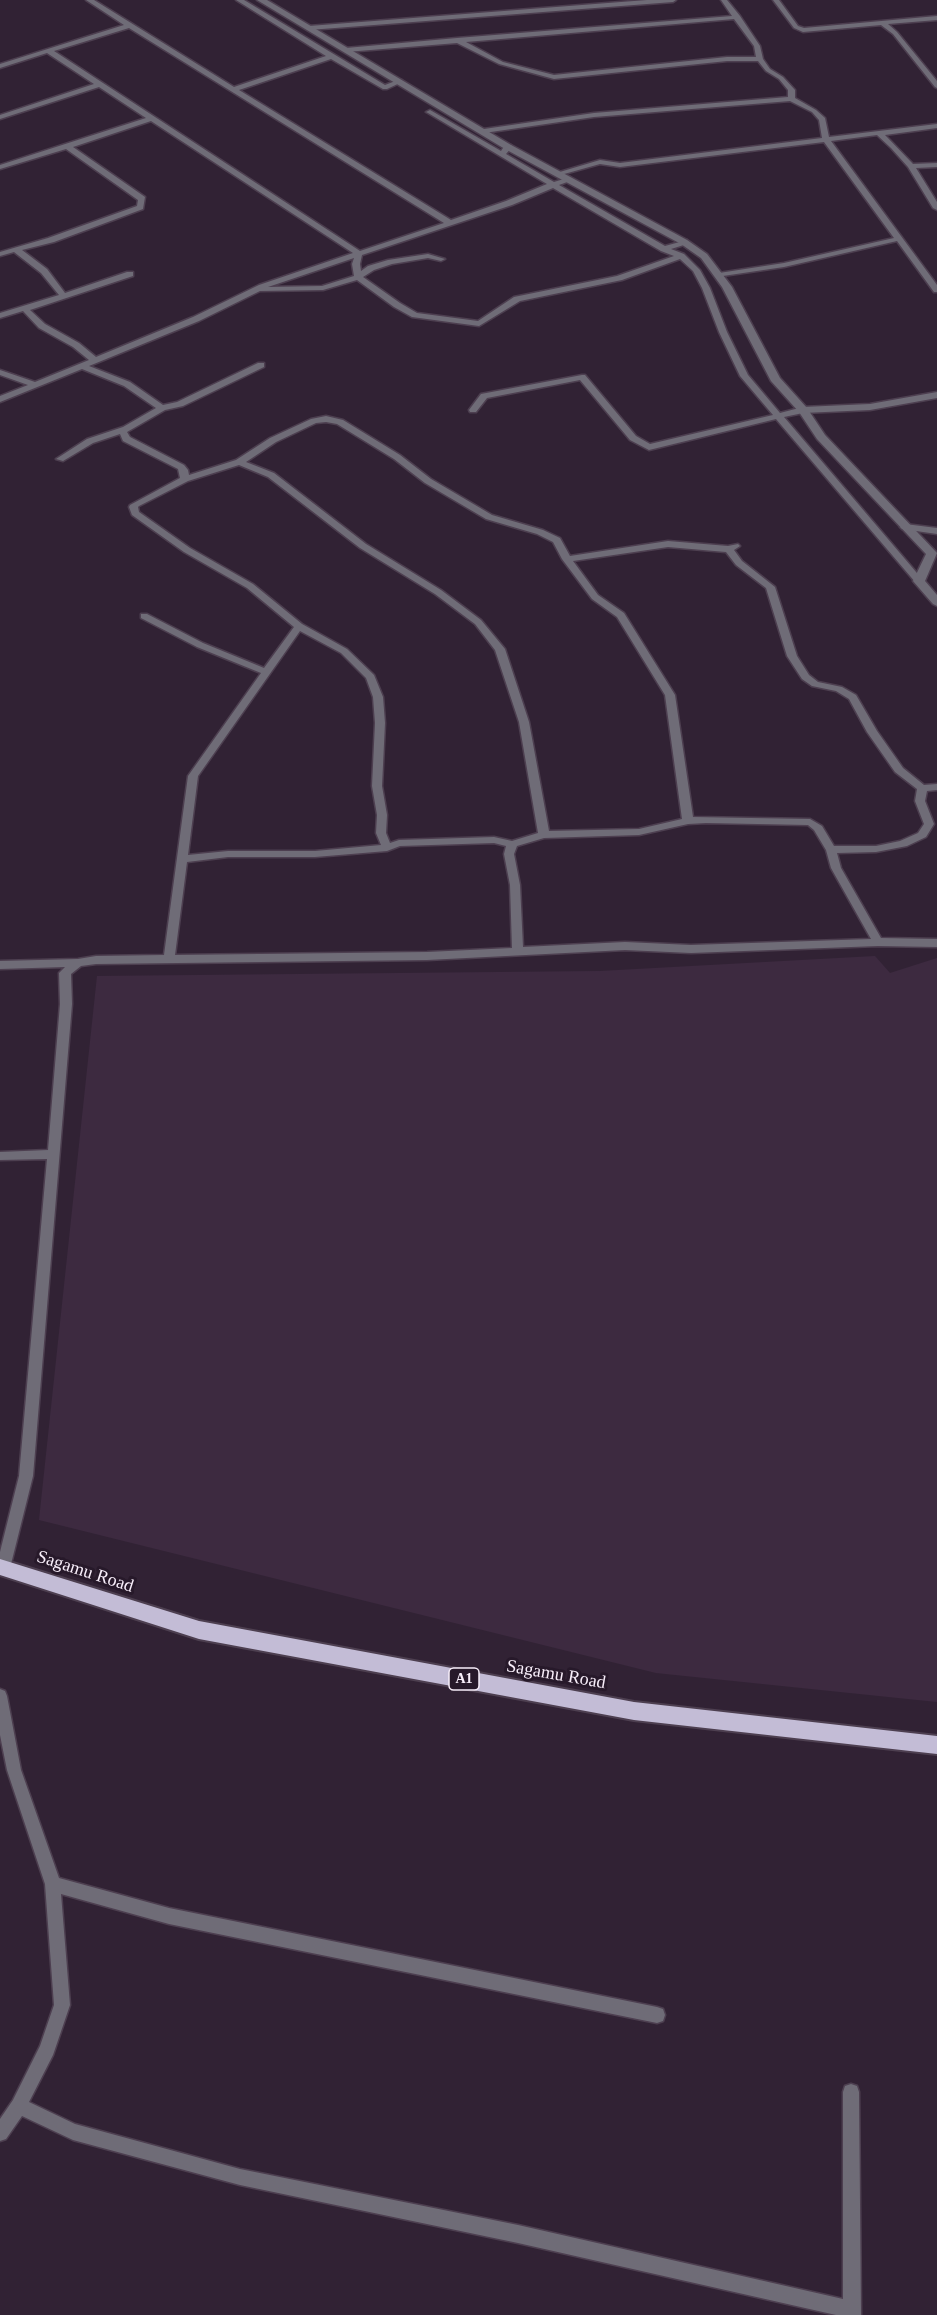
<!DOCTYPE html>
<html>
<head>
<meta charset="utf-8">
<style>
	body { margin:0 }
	canvas { display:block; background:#312234 }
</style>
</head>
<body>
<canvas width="937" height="2315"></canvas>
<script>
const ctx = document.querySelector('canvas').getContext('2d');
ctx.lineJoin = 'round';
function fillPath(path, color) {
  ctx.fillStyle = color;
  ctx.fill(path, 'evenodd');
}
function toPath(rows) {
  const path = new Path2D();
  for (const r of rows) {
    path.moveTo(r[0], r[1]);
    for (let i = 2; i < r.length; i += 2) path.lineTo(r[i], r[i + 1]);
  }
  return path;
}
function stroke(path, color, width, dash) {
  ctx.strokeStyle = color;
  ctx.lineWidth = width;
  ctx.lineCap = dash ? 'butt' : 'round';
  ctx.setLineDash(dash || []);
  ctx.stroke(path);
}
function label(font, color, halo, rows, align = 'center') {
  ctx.font = font + ' "Times New Roman",serif';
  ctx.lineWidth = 6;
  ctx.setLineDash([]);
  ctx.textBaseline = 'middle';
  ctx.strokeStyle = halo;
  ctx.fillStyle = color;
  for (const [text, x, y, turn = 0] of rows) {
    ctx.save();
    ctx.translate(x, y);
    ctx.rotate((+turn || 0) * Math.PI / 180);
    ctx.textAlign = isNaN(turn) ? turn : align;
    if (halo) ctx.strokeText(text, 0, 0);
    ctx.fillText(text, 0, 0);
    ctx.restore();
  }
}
fillPath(toPath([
	[875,956,890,973,937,958,937,1702,656,1673,39,1520,97,976,600,971]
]), '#3d2a40');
const minor = toPath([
	[86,0,94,0,234,87,326,56,236,0,244,0,385,85,398,80,402,80,402,82,387,89,383,89,331,59,239,90,451,220,506,201,547,184,428,113,426,112,430,110,501,151,505,145,511,145,512,147,506,154,554,182,570,177,570,181,559,185,665,246,687,240,687,244,671,249,684,254,700,270,710,288,727,332,748,375,780,413,803,407,870,404,937,392,937,398,870,410,803,413,784,417,922,579,922,583,919,584,916,583,776,419,649,450,630,440,580,380,487,398,476,412,470,412,469,410,481,394,582,375,585,375,636,436,650,444,773,415,740,376,719,332,702,288,693,271,680,259,622,280,520,301,479,326,412,317,394,307,357,280,323,290,260,291,199,321,89,366,130,382,163,405,177,402,258,363,264,363,264,367,183,406,165,410,127,432,130,437,184,465,188,470,189,475,236,460,270,438,311,419,326,416,343,420,400,455,431,479,492,515,543,530,560,538,570,556,668,541,728,546,738,544,740,546,734,550,742,561,775,587,797,656,809,675,818,682,842,687,856,695,877,731,903,768,924,785,937,784,937,790,927,791,925,801,934,824,926,837,907,846,876,852,837,853,841,868,881,938,937,939,937,947,878,946,691,953,625,950,427,960,96,964,81,966,71,974,72,1004,33,1476,10,1568,8,1572,3,1574,0,1573,0,1552,19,1476,47,1159,0,1160,0,1152,48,1150,60,1004,59,973,65,967,0,969,0,961,78,959,96,956,164,955,188,776,261,673,197,647,141,618,141,614,147,614,203,643,264,668,294,627,247,588,184,552,132,515,129,507,130,505,180,478,178,469,123,441,120,434,93,443,63,461,56,459,87,439,123,427,156,408,124,386,82,369,0,402,0,396,28,385,0,375,0,370,35,382,89,360,73,347,39,328,23,311,0,318,0,313,59,295,41,273,14,252,0,256,0,252,48,238,137,206,138,200,66,149,0,169,0,165,146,118,99,87,0,119,0,115,94,84,47,53,0,68,0,64,124,25,86,0],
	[129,28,444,223,360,251,54,51,129,28],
	[151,121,353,253,259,285,193,317,96,357,79,343,45,324,30,310,133,276,133,272,127,272,65,293,47,269,22,250,54,242,143,209,145,197,73,147,151,121],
	[553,188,661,251,674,256,617,276,514,297,478,321,417,313,400,303,363,277,374,270,392,264,428,258,441,261,445,259,428,254,388,260,368,266,361,271,360,264,362,255,512,205,553,188],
	[354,258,352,264,354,276,322,286,268,287,354,258],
	[326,422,337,424,394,459,425,483,486,519,537,534,553,542,562,559,592,599,617,617,665,695,682,819,639,829,549,831,529,722,505,649,481,620,441,590,366,544,274,473,246,462,276,442,316,423,326,422],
	[239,465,268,477,360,548,435,594,475,624,495,650,519,722,538,833,512,841,494,837,399,840,390,843,386,833,387,815,382,786,385,723,383,697,374,675,347,649,302,624,253,584,190,548,139,512,138,507,139,506,188,481,239,465],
	[668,547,726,552,736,565,766,588,787,656,802,679,812,686,836,691,849,699,867,732,895,772,917,789,915,801,924,824,918,833,900,841,876,846,834,846,822,826,810,819,693,817,675,695,624,613,598,595,573,561,668,547],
	[300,631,341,653,366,678,373,697,375,723,372,786,377,815,376,833,381,845,315,851,228,851,188,855,198,776,300,631],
	[706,823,808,825,814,830,826,850,831,868,871,939,691,945,625,942,523,947,520,885,514,854,517,846,544,838,639,835,688,824,706,823],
	[494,843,506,846,504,854,510,885,512,948,427,952,175,955,187,862,228,857,315,857,387,851,400,846,494,843],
	[647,0,676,0,673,2,309,30,306,28,309,26,647,0],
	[721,0,727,0,740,16,760,46,763,59,770,69,783,77,795,90,795,98,816,110,825,118,829,137,937,124,937,128,885,135,913,164,937,163,937,167,916,168,937,202,937,210,933,208,908,167,891,148,877,135,831,141,937,285,937,292,934,292,897,241,784,267,716,277,716,273,719,273,784,263,894,238,824,142,620,167,600,164,557,176,553,174,600,160,620,163,822,138,819,120,812,112,790,101,594,117,484,133,480,131,484,129,594,113,788,97,788,90,779,79,766,71,758,61,727,61,554,79,499,64,457,43,346,52,343,50,346,48,457,38,732,16,721,0],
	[734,19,754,46,756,57,727,57,554,75,503,62,466,42,734,19],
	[773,0,779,0,798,26,804,28,937,16,937,20,888,24,897,32,937,81,937,88,935,87,893,34,881,25,803,32,794,28,773,0],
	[905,524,937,528,937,534,902,529,900,527,905,524],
	[0,1689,5,1691,7,1696,21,1770,59,1878,169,1908,657,2007,663,2009,665,2015,663,2021,657,2023,169,1924,61,1894,70,2005,53,2055,29,2102,75,2124,240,2169,518,2225,843,2299,843,2092,845,2086,851,2084,857,2086,859,2092,861,2315,836,2315,518,2243,240,2185,73,2140,22,2116,6,2139,0,2141,0,2119,13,2100,40,2046,54,2005,45,1884,7,1770,0,1735,0,1689]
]);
const tertiary = toPath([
	[257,0,267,0,511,145,687,240,707,254,732,287,780,378,807,408,825,435,937,553,925,581,937,595,937,606,933,604,913,581,926,554,817,439,799,412,771,381,722,287,701,258,681,244,505,149,257,0]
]);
const trunk = toPath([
	[0,1559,199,1621,634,1702,937,1736,937,1754,634,1720,199,1639,0,1575,0,1559]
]);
stroke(minor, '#4d3f50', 3);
stroke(tertiary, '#4d3f50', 3);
stroke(trunk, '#4d3f50', 4);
fillPath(minor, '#6f6c77');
fillPath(tertiary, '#6f6c77');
fillPath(trunk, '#c3bcd6');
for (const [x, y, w] of [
	[464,1679,30]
]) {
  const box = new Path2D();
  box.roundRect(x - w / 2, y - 11, w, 22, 4.5);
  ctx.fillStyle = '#27192a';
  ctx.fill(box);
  stroke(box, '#f8eefa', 1.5);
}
label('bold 14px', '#f8eefa', null, [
	["A1",464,1679]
]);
label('18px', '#f8eefa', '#27192a', [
	["Sagamu Road",85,1572,18],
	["Sagamu Road",556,1675,10]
]);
</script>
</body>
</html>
